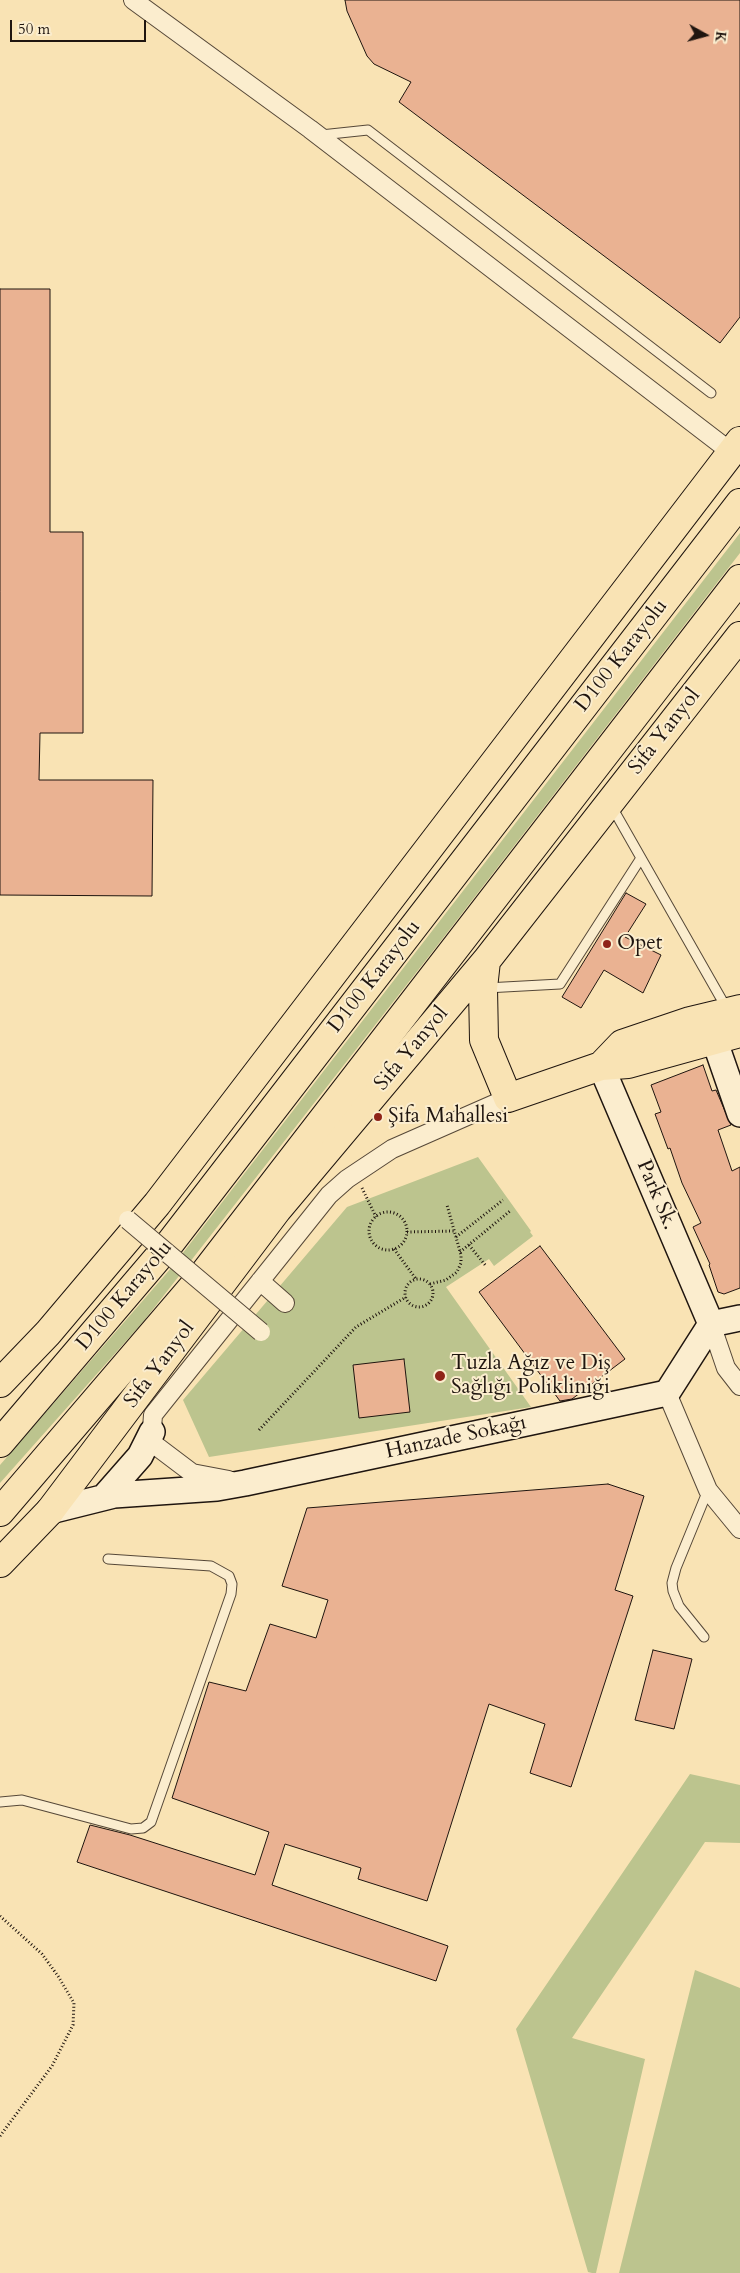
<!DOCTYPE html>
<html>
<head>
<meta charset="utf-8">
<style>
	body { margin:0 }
	#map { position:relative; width:740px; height:2273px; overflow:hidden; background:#f9e3b4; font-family:Cardo,serif }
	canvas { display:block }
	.north { position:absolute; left:680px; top:10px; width:50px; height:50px; -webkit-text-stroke:4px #fbedce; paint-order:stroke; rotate:97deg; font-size:14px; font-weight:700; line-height:20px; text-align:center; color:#1f150f }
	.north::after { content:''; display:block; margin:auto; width:18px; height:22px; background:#1f150f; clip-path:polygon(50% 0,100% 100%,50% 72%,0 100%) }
	.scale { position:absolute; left:10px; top:20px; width:136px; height:22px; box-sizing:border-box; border:2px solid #1f150f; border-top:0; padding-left:6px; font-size:15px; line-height:18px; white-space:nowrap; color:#1f150f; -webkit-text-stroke:4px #fbedce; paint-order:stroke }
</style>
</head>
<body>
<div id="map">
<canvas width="740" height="2273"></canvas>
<div class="north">K</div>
<div class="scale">50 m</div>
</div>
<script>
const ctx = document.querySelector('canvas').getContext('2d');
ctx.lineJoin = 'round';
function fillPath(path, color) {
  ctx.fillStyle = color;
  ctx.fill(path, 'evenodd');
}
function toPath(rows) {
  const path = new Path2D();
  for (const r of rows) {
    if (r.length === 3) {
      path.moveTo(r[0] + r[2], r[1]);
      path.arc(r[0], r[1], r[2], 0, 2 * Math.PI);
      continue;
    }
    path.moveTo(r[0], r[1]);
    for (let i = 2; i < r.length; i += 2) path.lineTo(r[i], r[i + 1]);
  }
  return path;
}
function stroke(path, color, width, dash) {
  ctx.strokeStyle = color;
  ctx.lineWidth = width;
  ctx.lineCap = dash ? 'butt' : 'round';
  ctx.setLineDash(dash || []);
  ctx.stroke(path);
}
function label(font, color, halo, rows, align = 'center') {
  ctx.font = font + ' Cardo,serif';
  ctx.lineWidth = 4;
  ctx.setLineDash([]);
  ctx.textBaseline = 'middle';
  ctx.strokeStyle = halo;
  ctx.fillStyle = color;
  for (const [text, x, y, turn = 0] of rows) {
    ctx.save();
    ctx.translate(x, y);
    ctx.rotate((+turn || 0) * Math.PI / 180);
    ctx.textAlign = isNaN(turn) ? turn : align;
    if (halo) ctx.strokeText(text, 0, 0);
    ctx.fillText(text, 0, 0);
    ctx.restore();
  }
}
fillPath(toPath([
	[740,533,740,553,433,951,143,1322,0,1483,0,1465,172,1267],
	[478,1157,531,1231,530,1232,533,1236,494,1266,489,1259,446,1287,531,1407,209,1457,183,1400,347,1207],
	[690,1774,740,1785,740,1843,705,1842,572,2038,645,2059,596,2273,592,2273,588,2272,516,2029],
	[695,1970,740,1988,740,2273,619,2273]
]), '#bcc48e');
const building = toPath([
	[345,0,740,0,740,317,720,343,399,102,411,82,374,64,367,56,347,11,345,0],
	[0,289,50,289,50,532,83,532,83,733,40,733,39,780,153,780,152,896,0,895,0,289],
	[626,893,646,904,625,937,661,955,643,993,604,970,581,1008,562,997,626,893],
	[703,1065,712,1091,716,1090,731,1125,718,1130,732,1171,740,1167,740,1288,724,1294,718,1292,709,1265,710,1264,693,1227,701,1223,682,1183,670,1148,668,1149,655,1114,661,1112,651,1085,703,1065],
	[540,1246,625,1359,572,1399,560,1401,479,1292,540,1246],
	[404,1359,410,1412,359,1418,353,1365,404,1359],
	[608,1484,644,1496,615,1590,633,1596,571,1787,530,1773,545,1724,489,1704,427,1901,358,1879,361,1868,285,1844,272,1885,448,1946,436,1981,77,1862,90,1825,130,1835,255,1875,269,1832,172,1798,209,1682,246,1691,270,1624,316,1638,328,1600,282,1586,307,1508,608,1484],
	[653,1650,692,1659,674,1729,635,1720,653,1650]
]);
fillPath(building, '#eab292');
stroke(building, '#1f150f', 1);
const lane = toPath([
	[321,135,368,130,711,393],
	[612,807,727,1009],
	[486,988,560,984,641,858],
	[704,1637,679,1606,673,1591,672,1583,676,1568,708,1490],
	[0,1802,22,1800,131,1829,143,1828,151,1822,231,1594,232,1584,229,1576,211,1566,108,1559]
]);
const street = toPath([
	[133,0,310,129,731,452],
	[260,1281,285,1303],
	[711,1324,726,1368,740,1386],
	[667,1393,708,1490,740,1529],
	[229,1480,192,1473,151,1442,153,1415,329,1195,347,1179,392,1149,508,1098]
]);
const secondary = toPath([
	[714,1039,740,1114],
	[601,1066,711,1324],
	[711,1324,740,1318],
	[104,1497,140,1456,152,1432],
	[50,1511,114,1495,217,1488,245,1483,667,1393,711,1324]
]);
const primary = toPath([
	[486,961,483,988,484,1040,508,1098,601,1066,628,1064,740,1033],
	[601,1066,622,1044,690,1021,740,1009],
	[50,1511,277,1210,486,961,740,636]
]);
const highway = toPath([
	[0,1383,48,1333,157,1204,740,441],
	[0,1443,167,1247,740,503],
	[0,1512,202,1276,740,579],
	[0,1563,50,1511]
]);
stroke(lane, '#564838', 11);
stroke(street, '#564838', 20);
stroke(secondary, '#1f150f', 28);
stroke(primary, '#1f150f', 30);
stroke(highway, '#1f150f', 30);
stroke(toPath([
	[362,1188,376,1217],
	[388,1231,19],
	[407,1232,454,1231],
	[456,1237,503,1200],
	[469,1245,486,1266],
	[394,1249,416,1279],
	[460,1252,510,1211],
	[419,1293,14],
	[430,1284,446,1280,457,1272,461,1263,461,1255,447,1205],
	[259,1430,356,1327,406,1297],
	[0,1916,42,1954,58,1976,74,2003,73,2025,52,2066,0,2136]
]), '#1f150f', 3, [1, 2.5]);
stroke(lane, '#fbedce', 9);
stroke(street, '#fbedce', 18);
stroke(secondary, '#fbedce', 25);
stroke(primary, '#f9e3b4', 28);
stroke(highway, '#f9e3b4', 28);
const streetBridge = toPath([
	[128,1220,261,1332]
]);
stroke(streetBridge, '#564838', 20, []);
stroke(streetBridge, '#fbedce', 18);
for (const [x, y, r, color] of [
	[607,944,5,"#8f2418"],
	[378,1117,5,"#8f2418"],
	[440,1376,6,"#8f2418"]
]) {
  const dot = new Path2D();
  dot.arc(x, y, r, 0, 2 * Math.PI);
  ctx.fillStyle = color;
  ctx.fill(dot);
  stroke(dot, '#fbedce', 2);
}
label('21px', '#1f150f', '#fbedce', [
	["D100 Karayolu",622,656,-52],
	["Sifa Yanyol",665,732,-52],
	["D100 Karayolu",375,977,-52],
	["Sifa Yanyol",412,1049,-50],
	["Park Sk.",656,1195,67],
	["D100 Karayolu",125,1296,-50],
	["Sifa Yanyol",160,1365,-53],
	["Hanzade Sokağı",456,1438,-12]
]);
label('21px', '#1f150f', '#fbedce', [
	["Opet",617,944],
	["Şifa Mahallesi",388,1117],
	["Tuzla Ağız ve Diş",451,1364],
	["Sağlığı Polikliniği",451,1388]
], 'left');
</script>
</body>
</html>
